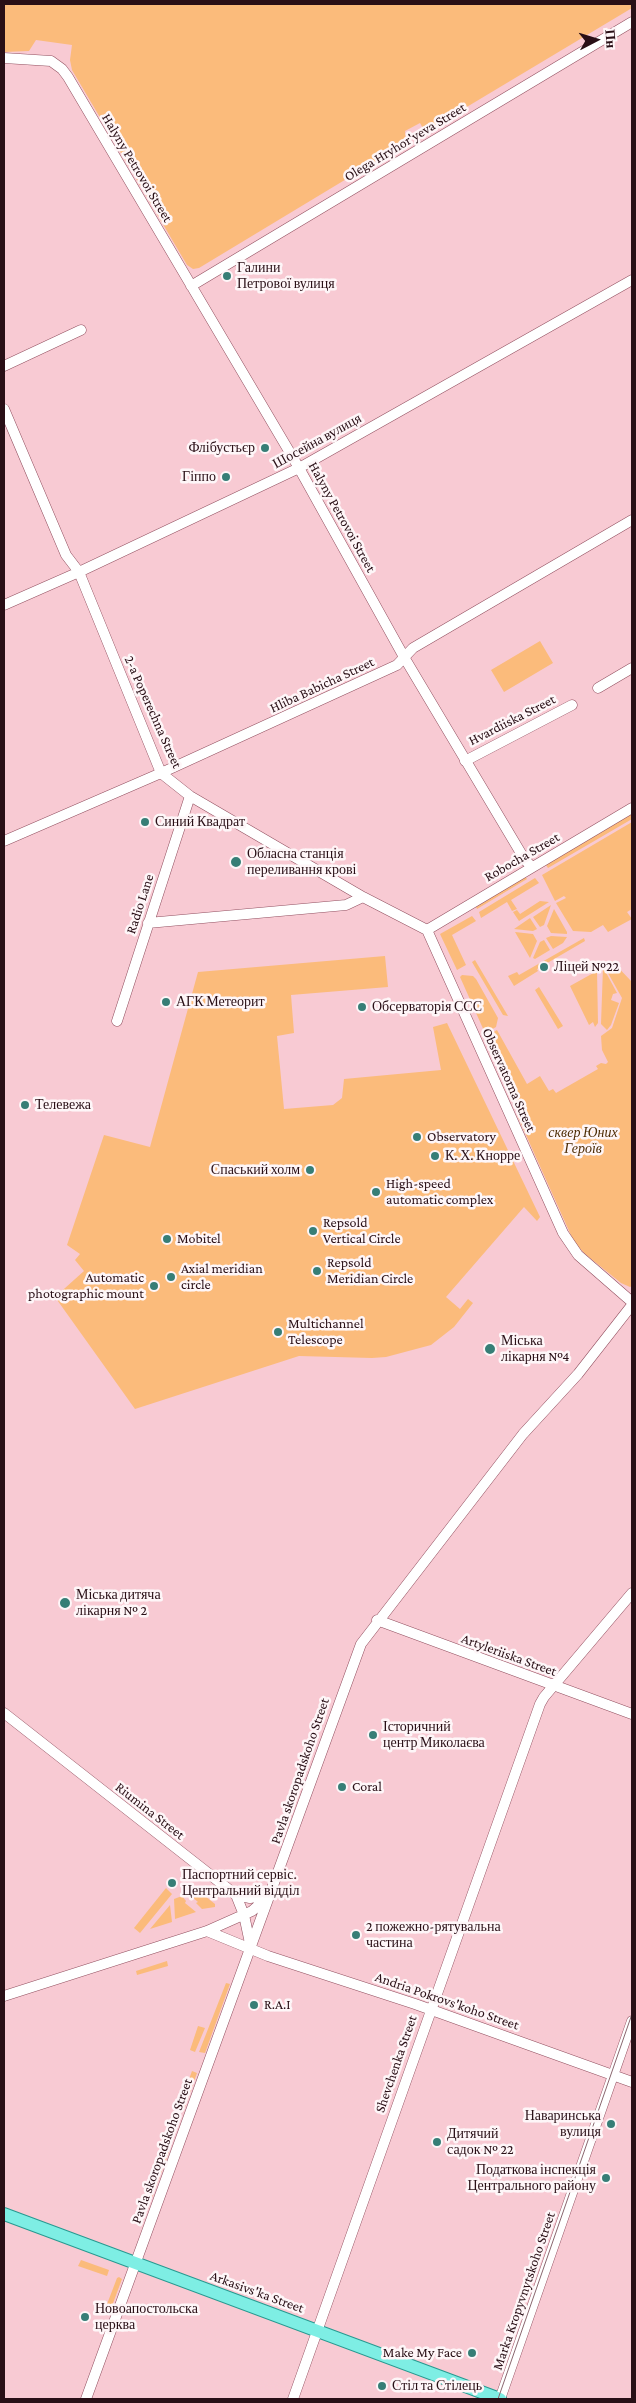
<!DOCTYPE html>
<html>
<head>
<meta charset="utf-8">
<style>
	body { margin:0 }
	#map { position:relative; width:636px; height:2403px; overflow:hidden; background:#f8cad3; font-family:"Crimson Pro",serif }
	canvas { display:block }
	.frame { position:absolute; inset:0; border:5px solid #290f16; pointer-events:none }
	.north { position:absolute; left:571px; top:15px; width:50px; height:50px; -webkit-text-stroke:4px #fef6f8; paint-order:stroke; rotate:85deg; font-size:14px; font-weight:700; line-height:20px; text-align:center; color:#290f16 }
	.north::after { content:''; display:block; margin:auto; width:18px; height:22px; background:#290f16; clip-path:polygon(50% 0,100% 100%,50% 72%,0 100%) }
</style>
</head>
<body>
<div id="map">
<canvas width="636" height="2403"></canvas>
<div class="frame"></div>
<div class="north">Пн</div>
</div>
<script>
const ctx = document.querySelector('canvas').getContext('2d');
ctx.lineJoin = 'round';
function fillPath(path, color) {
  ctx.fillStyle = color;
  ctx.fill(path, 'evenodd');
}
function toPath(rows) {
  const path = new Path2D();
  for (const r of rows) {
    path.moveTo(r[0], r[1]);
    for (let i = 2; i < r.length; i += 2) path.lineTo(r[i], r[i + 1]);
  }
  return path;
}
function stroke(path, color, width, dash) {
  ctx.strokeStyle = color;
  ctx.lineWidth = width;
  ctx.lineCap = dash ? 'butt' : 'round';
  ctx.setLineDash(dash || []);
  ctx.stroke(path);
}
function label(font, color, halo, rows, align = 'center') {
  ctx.font = font + ' "Crimson Pro",serif';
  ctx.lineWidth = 5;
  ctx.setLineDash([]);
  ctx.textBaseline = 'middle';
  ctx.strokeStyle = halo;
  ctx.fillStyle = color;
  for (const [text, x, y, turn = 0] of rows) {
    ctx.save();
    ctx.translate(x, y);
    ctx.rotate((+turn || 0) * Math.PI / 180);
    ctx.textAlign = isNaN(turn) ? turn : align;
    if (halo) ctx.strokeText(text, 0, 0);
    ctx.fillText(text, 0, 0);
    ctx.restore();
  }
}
fillPath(toPath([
	[4,4,632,4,632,8,425,132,420,123,405,131,406,143,199,268,193,269,187,265,72,70,70,60,72,45,36,40,29,51,4,52],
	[540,641,553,663,504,692,491,670],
	[632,813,632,819,548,868,546,865],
	[632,822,632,909,627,912,632,919,608,932,603,925,591,932,573,931,556,903,566,898,564,896,555,901,542,875],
	[525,876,527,879,477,909,475,905],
	[535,878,539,883,511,900,517,909,512,911,507,902,481,918,479,912],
	[540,901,549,902,519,921,513,912,517,910,520,914],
	[551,905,544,925,540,927,533,917],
	[554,909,567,932,567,934,551,933,547,926],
	[472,916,476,921,452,935,466,965,457,970,440,934],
	[530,918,537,929,533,931,514,929],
	[515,932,533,934,537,941,530,958],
	[551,936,567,937,563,943,553,949,546,938],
	[584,938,585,941,537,969,538,971,514,986,508,976,517,972,519,975],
	[544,940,550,950,535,959,533,958,540,942],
	[385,956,388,987,291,995,294,1033,277,1036,284,1109,333,1105,342,1098,344,1079,441,1070,433,1027,447,1023,540,1217,537,1221,524,1207,446,1297,460,1309,468,1299,473,1303,454,1327,431,1345,386,1357,372,1358,299,1356,135,1409,55,1297,84,1271,75,1260,80,1254,67,1245,104,1135,150,1147,198,972],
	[475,960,508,1016,503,1015,472,962],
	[612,961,632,982,632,1286,630,1287,621,1283,585,1254,574,1242,517,1115,521,1113,486,1036,497,1030,527,1084,540,1076,549,1091,553,1089,556,1093,598,1069,596,1066,601,1063,606,1064,608,1062,602,1050,601,1036,612,1028,622,998,604,966],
	[603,967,617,993,613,994,611,1000,619,1003,611,1025,607,1030,601,1024],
	[597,971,598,1023,595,1027,593,1022,589,1025,570,986],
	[462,975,473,976,476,979,498,1018,496,1027,485,1033,460,977],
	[539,987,563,1026,558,1029,535,990],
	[190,1884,215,1904,215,1907,202,1909,196,1903,198,1902,185,1891],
	[166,1888,172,1894,140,1933,134,1928],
	[182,1896,186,1901,185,1903,196,1912,175,1919,174,1899],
	[170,1905,172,1922,150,1929],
	[167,1961,168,1966,137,1975,136,1971],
	[226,1983,230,1984,205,2053,199,2052],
	[198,2026,205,2028,195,2052,190,2050],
	[192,2071,197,2073,183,2112,178,2110],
	[163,2150,169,2152,152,2197,147,2195],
	[81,2260,109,2270,107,2276,78,2266],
	[119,2277,122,2279,109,2314,104,2312,117,2278]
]), '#fbbb7b');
const minor = toPath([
	[4,58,51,61,62,69,68,77,299,468,404,657,525,860,531,866],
	[191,286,632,22],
	[4,366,81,330],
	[4,409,66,555,79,572,161,773,190,796,363,897,427,930],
	[4,605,79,572,299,468,632,280],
	[598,688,632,668],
	[465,761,572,705],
	[4,841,161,773,397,665,413,648,632,520],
	[148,923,346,905,363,897],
	[427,930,563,1233,578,1255,632,1302],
	[427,930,632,808],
	[117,1021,190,796],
	[377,1620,632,1714],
	[4,1713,236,1895,244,1915,251,1948],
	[236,1895,250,1898,270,1894],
	[207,1931,268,1956,415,2004,632,2082],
	[4,1996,207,1931,252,1911,268,1897],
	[86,2399,361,1644,523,1434,578,1374,632,1305],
	[293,2399,540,1704,544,1697,632,1593],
	[500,2399,632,2021]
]);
const major = toPath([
	[4,2214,500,2399]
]);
stroke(minor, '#925060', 11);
stroke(major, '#289990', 14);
stroke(minor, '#fff', 10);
stroke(major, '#7eeee4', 12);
stroke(toPath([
	[498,2399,632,2014]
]), '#8a676f', 1);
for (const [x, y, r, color] of [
	[227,276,5,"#377e76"],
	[265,448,5,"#377e76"],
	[226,477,5,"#377e76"],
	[145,822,5,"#377e76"],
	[236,862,6,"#377e76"],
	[544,967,5,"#377e76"],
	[166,1002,5,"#377e76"],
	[362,1007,5,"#377e76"],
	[25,1105,5,"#377e76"],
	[417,1137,5,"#377e76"],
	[435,1156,5,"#377e76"],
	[310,1170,5,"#377e76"],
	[376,1192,5,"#377e76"],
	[313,1231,5,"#377e76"],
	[167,1239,5,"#377e76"],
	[317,1271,5,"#377e76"],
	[171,1277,5,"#377e76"],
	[154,1286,5,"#377e76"],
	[278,1332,5,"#377e76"],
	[490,1349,6,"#377e76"],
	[65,1603,6,"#377e76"],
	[373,1735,5,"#377e76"],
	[342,1787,5,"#377e76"],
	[172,1883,5,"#377e76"],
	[356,1935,5,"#377e76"],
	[254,2005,5,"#377e76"],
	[611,2124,5,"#377e76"],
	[437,2142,5,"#377e76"],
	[606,2178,5,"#377e76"],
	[85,2317,5,"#377e76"],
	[472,2353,5,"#377e76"],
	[382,2386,5,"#377e76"]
]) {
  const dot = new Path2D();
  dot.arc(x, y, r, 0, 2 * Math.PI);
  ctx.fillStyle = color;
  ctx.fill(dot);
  stroke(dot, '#fef6f8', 2);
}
label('14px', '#290f16', '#fef6f8', [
	["Olega Hryhor'yeva Street",405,142,-31],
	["Halyny Petrovoi Street",137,168,59],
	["Шосейна вулиця",317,441,-29],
	["Halyny Petrovoi Street",342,517,61],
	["Hliba Babicha Street",322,685,-25],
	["2-a Poperechna Street",153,712,66],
	["Hvardiiska Street",512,720,-27],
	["Robocha Street",522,857,-30],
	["Radio Lane",140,904,-72],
	["Observatorna Street",509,1080,66],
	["Artyleriiska Street",509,1655,20],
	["Pavla skoropadskoho Street",300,1771,-71],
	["Riumina Street",150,1811,38],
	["Andria Pokrovs'koho Street",447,2001,19],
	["Shevchenka Street",396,2064,-71],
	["Pavla skoropadskoho Street",162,2151,-70],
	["Marka Kropyvnytskoho Street",524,2291,-71],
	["Arkasivs'ka Street",257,2292,20]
]);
label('14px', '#290f16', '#fef6f8', [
	["Галини",237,268],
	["Петрової вулиця",237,284],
	["Флібустьєр",255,448,"right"],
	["Гіппо",216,477,"right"],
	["Синий Квадрат",155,822],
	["Обласна станція",247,854],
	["переливання крові",247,870],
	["Ліцей №22",554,967],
	["АГК Метеорит",176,1002],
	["Обсерваторія ССС",372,1007],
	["Телевежа",35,1105],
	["Observatory",427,1137],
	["К. Х. Кнорре",445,1156],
	["Спаський холм",300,1170,"right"],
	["High-speed",386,1184],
	["automatic complex",386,1200],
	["Repsold",323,1223],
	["Vertical Circle",323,1239],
	["Mobitel",177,1239],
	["Repsold",327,1263],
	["Meridian Circle",327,1279],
	["Axial meridian",181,1269],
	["circle",181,1285],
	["Automatic",144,1278,"right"],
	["photographic mount",144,1294,"right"],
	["Multichannel",288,1324],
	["Telescope",288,1340],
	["Міська",501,1341],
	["лікарня №4",501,1357],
	["Міська дитяча",76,1595],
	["лікарня № 2",76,1611],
	["Історичний",383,1727],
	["центр Миколаєва",383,1743],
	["Coral",352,1787],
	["Паспортний сервіс.",182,1875],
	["Центральний відділ",182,1891],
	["2 пожежно-рятувальна",366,1927],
	["частина",366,1943],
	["R.A.I",264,2005],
	["Наваринська",601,2116,"right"],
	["вулиця",601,2132,"right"],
	["Дитячий",447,2134],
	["садок № 22",447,2150],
	["Податкова інспекція",596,2170,"right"],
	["Центрального району",596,2186,"right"],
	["Новоапостольска",95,2309],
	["церква",95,2325],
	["Make My Face",462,2353,"right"],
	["Стіл та Стілець",392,2386]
], 'left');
label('italic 14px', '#4e2d05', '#fef6f8', [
	["сквер Юних",583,1133],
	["Героїв",583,1149]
]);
</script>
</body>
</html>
